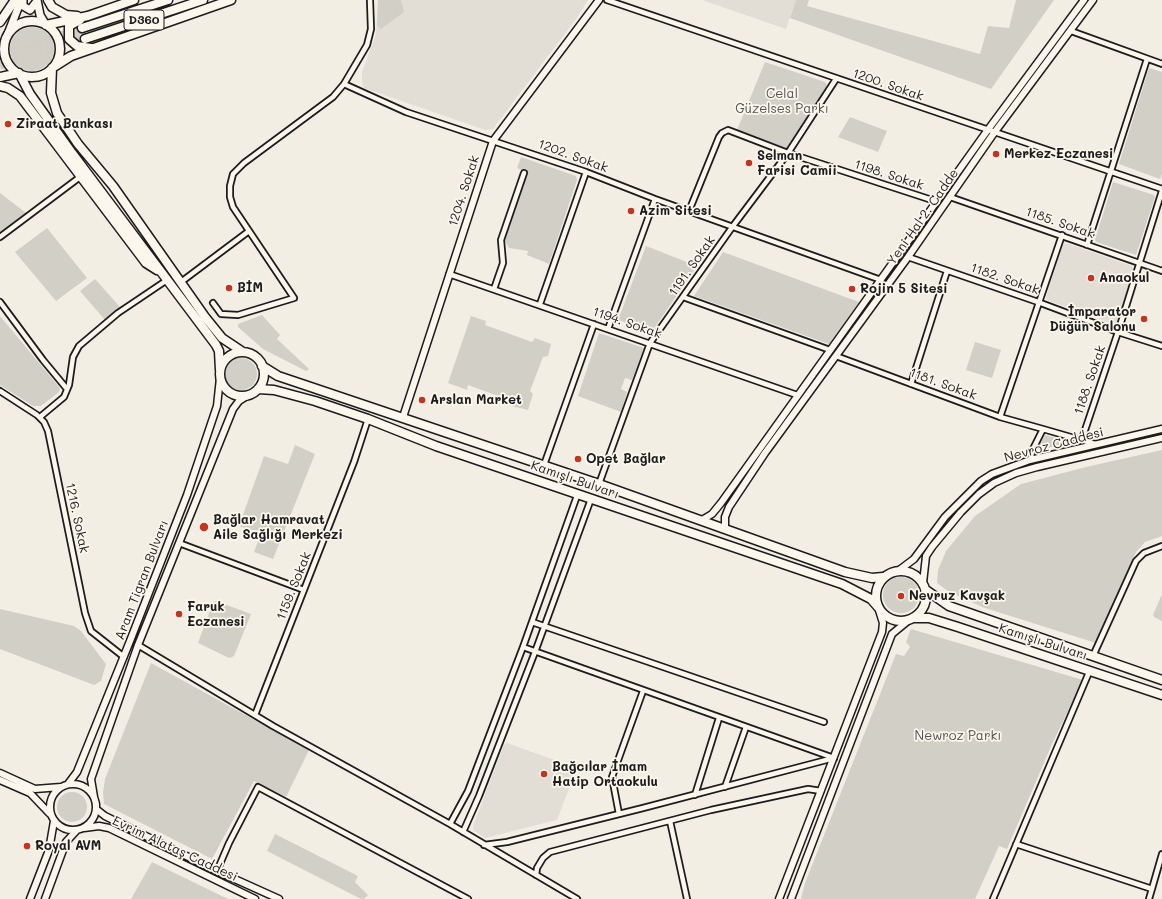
<!DOCTYPE html>
<html>
<head>
<meta charset="utf-8">
<style>
	body { margin:0 }
	canvas { display:block; background:#f2eee4 }
</style>
</head>
<body>
<canvas width="1162" height="899"></canvas>
<script>
const ctx = document.querySelector('canvas').getContext('2d');
ctx.lineJoin = 'round';
function fillPath(path, color) {
  ctx.fillStyle = color;
  ctx.fill(path, 'evenodd');
}
function toPath(rows) {
  const path = new Path2D();
  for (const r of rows) {
    if (r.length === 3) {
      path.moveTo(r[0] + r[2], r[1]);
      path.arc(r[0], r[1], r[2], 0, 2 * Math.PI);
      continue;
    }
    path.moveTo(r[0], r[1]);
    for (let i = 2; i < r.length; i += 2) path.lineTo(r[i], r[i + 1]);
  }
  return path;
}
function stroke(path, color, width, dash) {
  ctx.strokeStyle = color;
  ctx.lineWidth = width;
  ctx.lineCap = dash ? 'butt' : 'round';
  ctx.setLineDash(dash || []);
  ctx.stroke(path);
}
function label(font, color, halo, rows, align = 'center') {
  ctx.font = font + ' Mali,sans-serif';
  ctx.lineWidth = 3.5;
  ctx.setLineDash([]);
  ctx.textBaseline = 'middle';
  ctx.strokeStyle = halo;
  ctx.fillStyle = color;
  for (const [text, x, y, turn = 0] of rows) {
    ctx.save();
    ctx.translate(x, y);
    ctx.rotate((+turn || 0) * Math.PI / 180);
    ctx.textAlign = isNaN(turn) ? turn : align;
    if (halo) ctx.strokeText(text, 0, 0);
    ctx.fillText(text, 0, 0);
    ctx.restore();
  }
}
fillPath(toPath([
	[378,0,588,0,576,19,493,129,485,130,364,88,362,82,362,72,376,34],
	[702,0,796,0,786,29],
	[1066,243,1132,266,1134,270,1116,323,1113,324,1047,300,1046,297,1063,245],
	[507,743,577,768,557,820,485,838,473,830,473,826,504,745]
]), '#e2ded5');
fillPath(toPath([
	[378,0,401,0,404,12,381,29,377,26],
	[796,0,809,0,807,6,980,54,988,26,1009,28,1016,0,1054,0,991,89,790,18],
	[79,23,87,42,76,42,72,38,73,28],
	[32,49,22],
	[765,62,825,82,827,86,789,150,784,147,737,130],
	[1149,68,1162,72,1162,174,1160,179,1119,164],
	[850,117,887,131,878,152,838,137],
	[521,157,576,176,577,180,549,264,527,255,528,251,509,248,505,241,526,172,517,168],
	[1113,182,1154,195,1155,197,1136,255,1096,242,1095,240],
	[0,193,26,213,0,233],
	[47,228,87,278,56,301,15,252],
	[646,246,697,266,653,330,649,331,618,320],
	[723,252,859,302,829,344,694,296],
	[95,279,120,307,105,320,80,291],
	[262,315,280,335,277,339,309,369,306,371,263,349,238,327,238,324],
	[0,316,60,388,59,392,41,406,33,406,0,385],
	[471,316,486,321,485,325,532,342,535,338,551,344,548,356,543,357,530,391,533,394,528,410,512,406,512,401,468,385,467,390,448,383],
	[599,333,644,348,632,380,625,378,621,389,627,392,621,412,578,396],
	[975,342,1001,350,992,378,966,370],
	[241,374,16],
	[1045,435,1073,442,1039,450,1038,448],
	[295,445,315,454,273,559,254,552,261,533,239,526,264,456,288,464],
	[1162,450,1162,536,1145,542,1136,552,1096,643,982,607,948,591,937,583,938,570,946,551,975,516,1021,484,1086,467],
	[901,595,18],
	[1162,594,1162,621,1154,617,1153,615],
	[216,601,251,614,234,656,232,657,229,658,198,643,213,602],
	[0,609,74,626,81,631,106,664,101,681,94,685,0,649],
	[911,629,1083,680,1052,744,1007,849,999,846,975,899,801,899,805,883,896,654,904,656,910,647,906,642],
	[151,663,309,750,286,797,254,781,212,859,104,804,103,793,105,779],
	[72,807,15],
	[275,834,358,876,355,882,368,895,364,899,361,899,267,851],
	[152,862,228,899,131,899]
]), '#d2cfc6');
stroke(toPath([
	[0,56,82,28],
	[0,66,85,39]
]), '#d2cec6', 8, [8, 4]);
const street = toPath([
	[370,0,371,29,367,45,344,84,406,112,586,172,655,199,881,280],
	[607,0,1162,189],
	[1071,31,1162,64],
	[950,197,1162,271],
	[689,211,719,137,722,133,728,130,788,153,938,202],
	[0,237,80,177],
	[1087,245,1147,59],
	[908,257,1038,302,1118,332,1162,346],
	[449,274,797,395],
	[181,282,249,231],
	[494,289,503,263,501,240,524,173],
	[683,297,830,350],
	[0,302,43,360,67,389],
	[213,303,221,314,238,315,294,298,233,207,230,197,230,186,233,174,244,163,333,97,344,84],
	[540,304,586,172],
	[608,329,655,199],
	[836,356,1000,417,1043,429],
	[911,384,947,271],
	[0,391,37,415,44,422,48,431,85,613,91,631,124,657],
	[40,417,64,397,69,385,73,357,79,346,118,313,167,280],
	[1000,417,1062,235],
	[1082,439,1118,332,1162,191],
	[1030,460,1033,449,1043,429,1095,444],
	[544,465,594,324],
	[599,484,650,343,733,226,788,153,836,79],
	[179,543,304,590],
	[532,622,824,722],
	[138,645,273,726,450,824,577,899],
	[523,647,834,758],
	[1093,656,1136,561,1144,553,1162,546],
	[255,715,354,462,368,419],
	[725,787,746,727],
	[695,795,719,718],
	[619,814,612,777,643,691],
	[670,821,687,899],
	[450,824,468,791,523,647,578,493],
	[463,832,479,796,535,652,591,499],
	[1016,844,1152,889],
	[484,845,507,842,643,808,834,758],
	[217,871,229,843,258,787,468,899],
	[536,875,537,868,543,858,550,852,711,810,808,789,821,791],
	[993,899,1090,670],
	[1149,899,1162,854]
]);
const secondary = toPath([
	[403,417,493,141,599,0],
	[702,520,712,514,721,503,987,131,1084,0],
	[725,528,725,517,729,507,765,453,908,257,994,133,1093,0],
	[898,571,914,559,945,517,981,481,992,474,1030,460,1162,429],
	[923,583,926,556,932,547,961,512,979,494,994,483,1016,473,1037,467,1162,438],
	[0,773,35,789,61,787],
	[0,780,30,793,50,814],
	[73,807,23],
	[68,784,77,772,130,641,187,495,217,406,220,378],
	[94,797,91,779,138,645,233,409,239,401,247,396],
	[96,804,96,809,105,816,217,871,279,899],
	[84,828,99,826,109,828,255,899],
	[30,899,49,850,54,821],
	[45,899,66,842,77,830],
	[779,899,882,632,883,623,878,607],
	[791,899,892,634,909,620]
]);
const primary = toPath([
	[23,0,23,6,30,10,37,1],
	[37,0,40,15,46,25],
	[8,34,21,0]
]);
const highway = toPath([
	[48,0,52,7,66,15,77,16],
	[231,0,71,56,52,68,51,93,57,113,78,144,113,186,205,317,222,338,243,352],
	[80,20,69,26,69,39,77,46,91,48],
	[32,49,28],
	[0,22,15,0],
	[46,25,88,16,134,0],
	[82,28,168,0],
	[85,39,203,0],
	[0,77,19,73,30,94,72,153,216,345,219,351,220,370],
	[0,86,8,88,20,96,146,263,157,270],
	[242,374,22],
	[262,366,278,376,599,484,845,572,872,578,883,577],
	[258,389,274,390,315,401,368,419,436,446,842,584,871,599,878,607],
	[901,596,25],
	[926,590,949,606,1162,680],
	[914,618,929,618,958,627,1162,695]
]);
stroke(street, '#1c1c1c', 8);
stroke(secondary, '#1c1c1c', 9);
stroke(primary, '#1c1c1c', 10);
stroke(highway, '#1c1c1c', 11);
stroke(street, '#fbf7ec', 4.5);
stroke(secondary, '#fbf7ec', 6);
stroke(primary, '#fbf7ec', 7);
stroke(highway, '#fbf7ec', 8);
for (const [x, y, r, color] of [
	[8,124,4,"#c8321e"],
	[996,154,4,"#c8321e"],
	[749,163,4,"#c8321e"],
	[631,211,4,"#c8321e"],
	[1091,278,4,"#c8321e"],
	[229,288,4,"#c8321e"],
	[852,289,4,"#c8321e"],
	[1144,319,4,"#c8321e"],
	[422,400,4,"#c8321e"],
	[578,459,4,"#c8321e"],
	[204,527,5,"#c8321e"],
	[901,596,4,"#c8321e"],
	[179,614,4,"#c8321e"],
	[544,774,4,"#c8321e"],
	[27,846,4,"#c8321e"]
]) {
  const dot = new Path2D();
  dot.arc(x, y, r, 0, 2 * Math.PI);
  ctx.fillStyle = color;
  ctx.fill(dot);
  stroke(dot, '#fbf7ec', 1.5);
}
for (const [x, y, w] of [
	[144,20,40]
]) {
  const box = new Path2D();
  box.roundRect(x - w / 2, y - 10, w, 20, 3);
  ctx.fillStyle = '#fbf7ec';
  ctx.fill(box);
  stroke(box, '#1c1c1c', 1);
}
label('bold 12px', '#1c1c1c', null, [
	["D360",144,20]
]);
label('13px', '#1c1c1c', '#fbf7ec', [
	["1200. Sokak",888,85,19],
	["1202. Sokak",573,156,20],
	["1198. Sokak",889,175,18],
	["1204. Sokak",464,191,-72],
	["Yeni Hal 2. Cadde",923,217,-55],
	["1185. Sokak",1060,223,19],
	["1191. Sokak",692,266,-55],
	["1182. Sokak",1005,279,19],
	["1194. Sokak",627,323,19],
	["1188. Sokak",1090,380,-71],
	["1181. Sokak",943,384,20],
	["Nevroz Caddesi",1054,445,-15],
	["Kamışlı Bulvarı",575,480,19],
	["1216. Sokak",77,518,78],
	["Aram Tigran Bulvarı",142,580,-69],
	["1159. Sokak",294,586,-68],
	["Kamışlı Bulvarı",1043,642,18],
	["Evrim Alataş Caddesi",175,849,25]
]);
label('13px', '#53524f', '#fbf7ec', [
	["Celal",782,94],
	["Güzelses Parkı",782,109],
	["Newroz Parkı",958,736]
]);
label('bold 13px', '#1c1c1c', '#fbf7ec', [
	["Ziraat Bankası",16,124],
	["Merkez Eczanesi",1004,154],
	["Selman",757,156],
	["Farisi Camii",757,171],
	["Azim Sitesi",639,211],
	["Anaokul",1099,278],
	["BİM",237,288],
	["Rojin 5 Sitesi",860,289],
	["İmparator",1136,312,"right"],
	["Düğün Salonu",1136,327,"right"],
	["Arslan Market",430,400],
	["Opet Bağlar",586,459],
	["Bağlar Hamravat",213,520],
	["Aile Sağlığı Merkezi",213,535],
	["Nevruz Kavşak",909,596],
	["Faruk",187,607],
	["Eczanesi",187,622],
	["Bağcılar İmam",552,767],
	["Hatip Ortaokulu",552,782],
	["Royal AVM",35,846]
], 'left');
</script>
</body>
</html>
